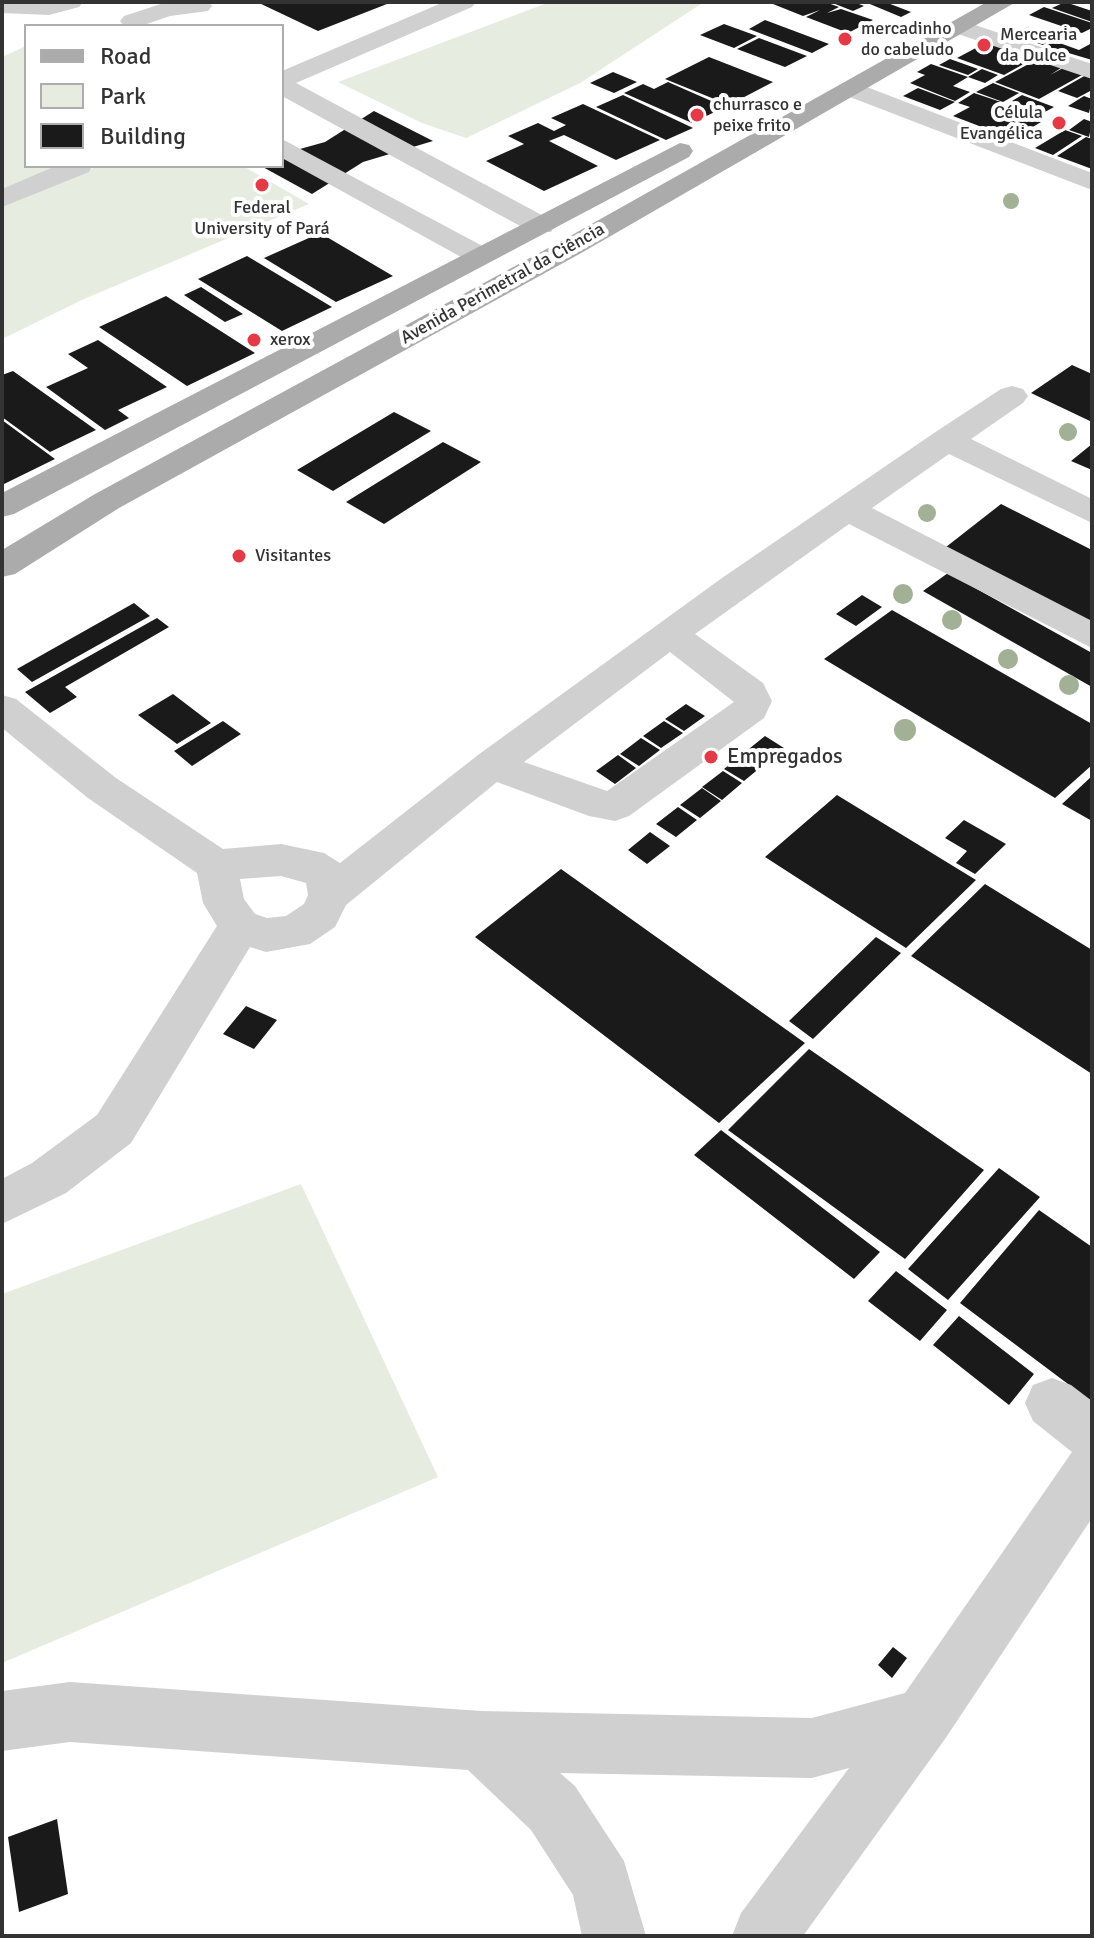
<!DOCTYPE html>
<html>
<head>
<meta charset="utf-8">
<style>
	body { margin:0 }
	#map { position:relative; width:1094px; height:1938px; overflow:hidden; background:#fff; font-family:Signika,sans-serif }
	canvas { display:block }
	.frame { position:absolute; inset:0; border:4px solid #333; pointer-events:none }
	.legend { position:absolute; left:24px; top:24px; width:260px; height:144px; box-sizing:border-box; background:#fff; border:2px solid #adadad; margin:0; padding:10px 14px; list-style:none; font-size:24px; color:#333 }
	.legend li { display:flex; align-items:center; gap:16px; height:40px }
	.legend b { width:40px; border:2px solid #adadad }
</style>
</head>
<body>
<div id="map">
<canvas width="1094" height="1938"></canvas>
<div class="frame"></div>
<ul class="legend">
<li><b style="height:10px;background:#ababab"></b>Road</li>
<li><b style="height:22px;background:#e6ecdf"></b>Park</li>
<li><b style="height:22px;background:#1a1a1a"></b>Building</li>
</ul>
</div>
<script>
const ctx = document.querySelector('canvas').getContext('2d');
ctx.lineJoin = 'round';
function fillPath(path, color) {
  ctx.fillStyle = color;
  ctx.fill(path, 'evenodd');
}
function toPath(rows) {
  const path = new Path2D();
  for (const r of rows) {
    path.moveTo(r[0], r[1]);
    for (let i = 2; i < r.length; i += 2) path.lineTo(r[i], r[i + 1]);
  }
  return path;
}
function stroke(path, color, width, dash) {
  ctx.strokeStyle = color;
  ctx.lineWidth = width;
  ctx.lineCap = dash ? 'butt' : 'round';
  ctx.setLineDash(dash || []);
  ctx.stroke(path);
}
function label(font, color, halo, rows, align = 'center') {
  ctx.font = font + ' Signika,sans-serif';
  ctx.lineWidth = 8;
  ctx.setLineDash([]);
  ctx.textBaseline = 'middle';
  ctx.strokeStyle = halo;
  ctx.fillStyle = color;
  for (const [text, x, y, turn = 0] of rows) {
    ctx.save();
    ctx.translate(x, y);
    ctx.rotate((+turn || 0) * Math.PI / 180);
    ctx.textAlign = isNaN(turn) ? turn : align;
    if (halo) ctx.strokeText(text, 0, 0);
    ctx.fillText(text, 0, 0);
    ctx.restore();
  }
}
fillPath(toPath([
	[550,2,704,2,580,83,466,138,422,123,338,82],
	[26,46,26,166,71,166,2,194,2,57],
	[98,166,243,166,309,204,84,299,2,339,2,205],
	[301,1184,438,1477,2,1663,2,1294]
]), '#e6ecdf');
fillPath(toPath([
	[257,2,392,2,318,31],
	[777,2,825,2,839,7,827,13,841,9,873,20,848,33,806,17,820,10,803,16,773,4],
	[830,2,854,2,864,6,853,11],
	[865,2,885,2,911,12,901,17],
	[1065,2,1092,11,1092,22,1052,8],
	[1044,7,1092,23,1092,28,1082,33,1029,15],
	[765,20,829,44,812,53,749,29],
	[724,24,757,36,734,48,700,35],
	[1026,27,1057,37,1043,45,1012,35],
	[759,38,807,56,785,67,737,49],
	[989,41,1036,57,1004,75,957,58],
	[1054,41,1079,50,1092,43,1092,60,1045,46],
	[709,57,773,82,729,105,665,79],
	[950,59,978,69,968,75,939,65],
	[1038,59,1061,68,1050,75,1063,68,1082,75,1039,99,995,82],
	[931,64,968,77,953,86,970,92,955,101,910,83,925,75,917,72],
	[982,69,998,75,985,83,968,77],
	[613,72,637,82,614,93,590,83],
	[1086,75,1092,77,1092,90,1077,98,1058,91],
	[668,82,725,107,692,123,624,93,643,84,654,89],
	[993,83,1019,93,1003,102,976,92],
	[918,88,955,102,940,110,903,96],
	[974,93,1001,102,996,105,1041,122,1013,139,953,116,970,107,958,103],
	[623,95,693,128,666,140,596,107],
	[1022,95,1054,107,1043,113,1012,101],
	[1084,96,1092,99,1089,113,1068,106],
	[583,104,660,140,616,160,564,135,549,141,598,166,544,191,486,161,524,144,508,136,538,123,554,131,566,125,551,118],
	[374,111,433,141,363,162,312,194,261,166,282,166,282,154,325,142],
	[1084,119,1092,122,1089,137,1069,130],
	[1065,130,1082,136,1053,155,1035,148],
	[1086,137,1092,139,1092,169,1057,156],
	[320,233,393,276,336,302,264,258],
	[247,256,332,307,282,331,198,279],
	[201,287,243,314,225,322,184,295],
	[166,296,255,353,187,386,99,327],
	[98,340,167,387,118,410,129,418,105,430,46,387,88,368,68,354],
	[1072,365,1092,374,1092,422,1031,393],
	[13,371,96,430,50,452,2,417,2,375],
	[394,412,431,431,333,491,297,470],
	[2,420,55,459,2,485],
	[443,442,481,462,384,524,346,502],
	[1092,444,1092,470,1071,461],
	[1001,504,1092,550,1092,623,946,547],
	[948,573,1092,653,1092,687,923,591],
	[862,595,882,607,856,626,836,614],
	[134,603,150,616,32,682,17,669],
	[892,610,1092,724,1092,765,1055,798,824,659],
	[157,618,169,627,65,687,77,697,50,713,25,692],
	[173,694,211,723,177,744,138,715],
	[686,704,705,716,684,731,665,719],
	[223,721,241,734,192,766,174,751],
	[664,721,683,733,661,748,643,736],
	[765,736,784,748,744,781,724,769],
	[641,738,660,750,639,766,620,754],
	[618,755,636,768,615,784,596,771],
	[723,771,742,783,722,800,702,787],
	[1092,776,1092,821,1062,804],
	[702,788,721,801,700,818,680,805],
	[837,795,976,880,906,948,765,857],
	[678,807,697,820,676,837,656,824],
	[964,820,1006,844,975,874,956,863,967,851,945,838],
	[650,832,670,846,647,864,628,850],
	[561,869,805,1043,719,1123,475,937],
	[985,884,1092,950,1092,1074,911,956],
	[876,937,901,953,813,1039,789,1021],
	[246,1006,277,1020,254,1049,223,1034],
	[809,1049,984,1170,905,1259,728,1130],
	[721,1130,880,1252,854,1279,694,1155],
	[999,1168,1040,1197,948,1300,908,1269],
	[1039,1210,1092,1247,1092,1402,960,1303],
	[896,1271,947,1310,920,1341,868,1301],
	[959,1316,1034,1374,1009,1405,933,1345],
	[893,1647,907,1658,892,1678,878,1665],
	[57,1819,68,1894,19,1912,8,1837]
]), '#1a1a1a');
fillPath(toPath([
	[2,2,83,2,79,7,49,15,2,13,2,2],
	[167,2,209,2,212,6,208,11,170,16,141,26,124,26,120,21,124,16,167,2],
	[444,2,476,2,472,7,296,83,551,220,555,226,551,232,531,232,282,96,282,71,444,2],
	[960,20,1092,64,1092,79,952,32,948,27,952,22,960,20],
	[851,81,1092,173,1092,190,842,94,838,89,851,81],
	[282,139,490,250,494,256,490,262,480,265,470,262,282,158,282,139],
	[56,166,92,166,89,172,2,207,2,189,56,166],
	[1012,386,1023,389,1028,396,1023,403,971,439,1092,499,1092,523,949,454,872,508,1092,621,1092,648,849,524,695,634,763,683,772,701,764,718,629,816,615,821,589,816,497,782,346,905,335,927,310,944,266,952,250,947,131,1143,66,1193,2,1224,2,1179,32,1163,97,1115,217,926,203,903,197,873,88,798,2,728,2,695,16,699,116,778,223,849,281,844,324,853,340,863,478,755,722,578,934,433,1001,389,1012,386],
	[670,652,734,702,607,791,524,762,670,652],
	[281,876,306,883,308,895,304,904,286,916,267,918,255,914,244,899,240,879,281,876],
	[1052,1378,1071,1385,1092,1401,1092,1518,945,1739,803,1936,732,1936,741,1913,849,1768,812,1778,560,1773,575,1786,624,1861,646,1936,582,1936,573,1895,531,1830,468,1770,70,1742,2,1751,2,1691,70,1682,481,1711,812,1718,905,1693,1072,1452,1033,1421,1025,1403,1033,1385,1052,1378]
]), '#d0d0d0');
fillPath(toPath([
	[987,2,1016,2,583,252,119,508,15,574,2,577,2,550,95,494,563,240,987,2],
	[680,143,689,145,693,151,689,157,14,514,2,517,2,493,680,143]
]), '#ababab');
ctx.fillStyle = '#a2b095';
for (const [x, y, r] of [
	[1073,35,7],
	[1011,201,8],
	[1068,432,9],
	[927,513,9],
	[903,594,10],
	[952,620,10],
	[1008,659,10],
	[1069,685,10],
	[905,730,11]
]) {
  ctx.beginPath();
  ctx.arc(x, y, r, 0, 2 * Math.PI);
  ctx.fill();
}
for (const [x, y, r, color] of [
	[845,39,8,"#e63946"],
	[984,45,8,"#e63946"],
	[697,115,8,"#e63946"],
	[1059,123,8,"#e63946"],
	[262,185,8,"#e63946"],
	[254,340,8,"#e63946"],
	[239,556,8,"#e63946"],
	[711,757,8,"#e63946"]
]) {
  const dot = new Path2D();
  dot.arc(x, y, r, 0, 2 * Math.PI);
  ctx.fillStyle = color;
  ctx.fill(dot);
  stroke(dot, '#fff', 3);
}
label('18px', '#333', '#fff', [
	["mercadinho",861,29],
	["do cabeludo",861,50],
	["Mercearia",1000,35],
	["da Dulce",1000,56],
	["churrasco e",713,105],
	["peixe frito",713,126],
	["Célula",1043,113,"right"],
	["Evangélica",1043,134,"right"],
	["Federal",262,208,"center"],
	["University of Pará",262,229,"center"],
	["xerox",270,340],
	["Visitantes",255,556]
], 'left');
label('18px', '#333', '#fff', [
	["Avenida Perimetral da Ciência",503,284,-29]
]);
label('22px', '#333', '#fff', [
	["Empregados",727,757]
], 'left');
</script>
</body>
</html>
